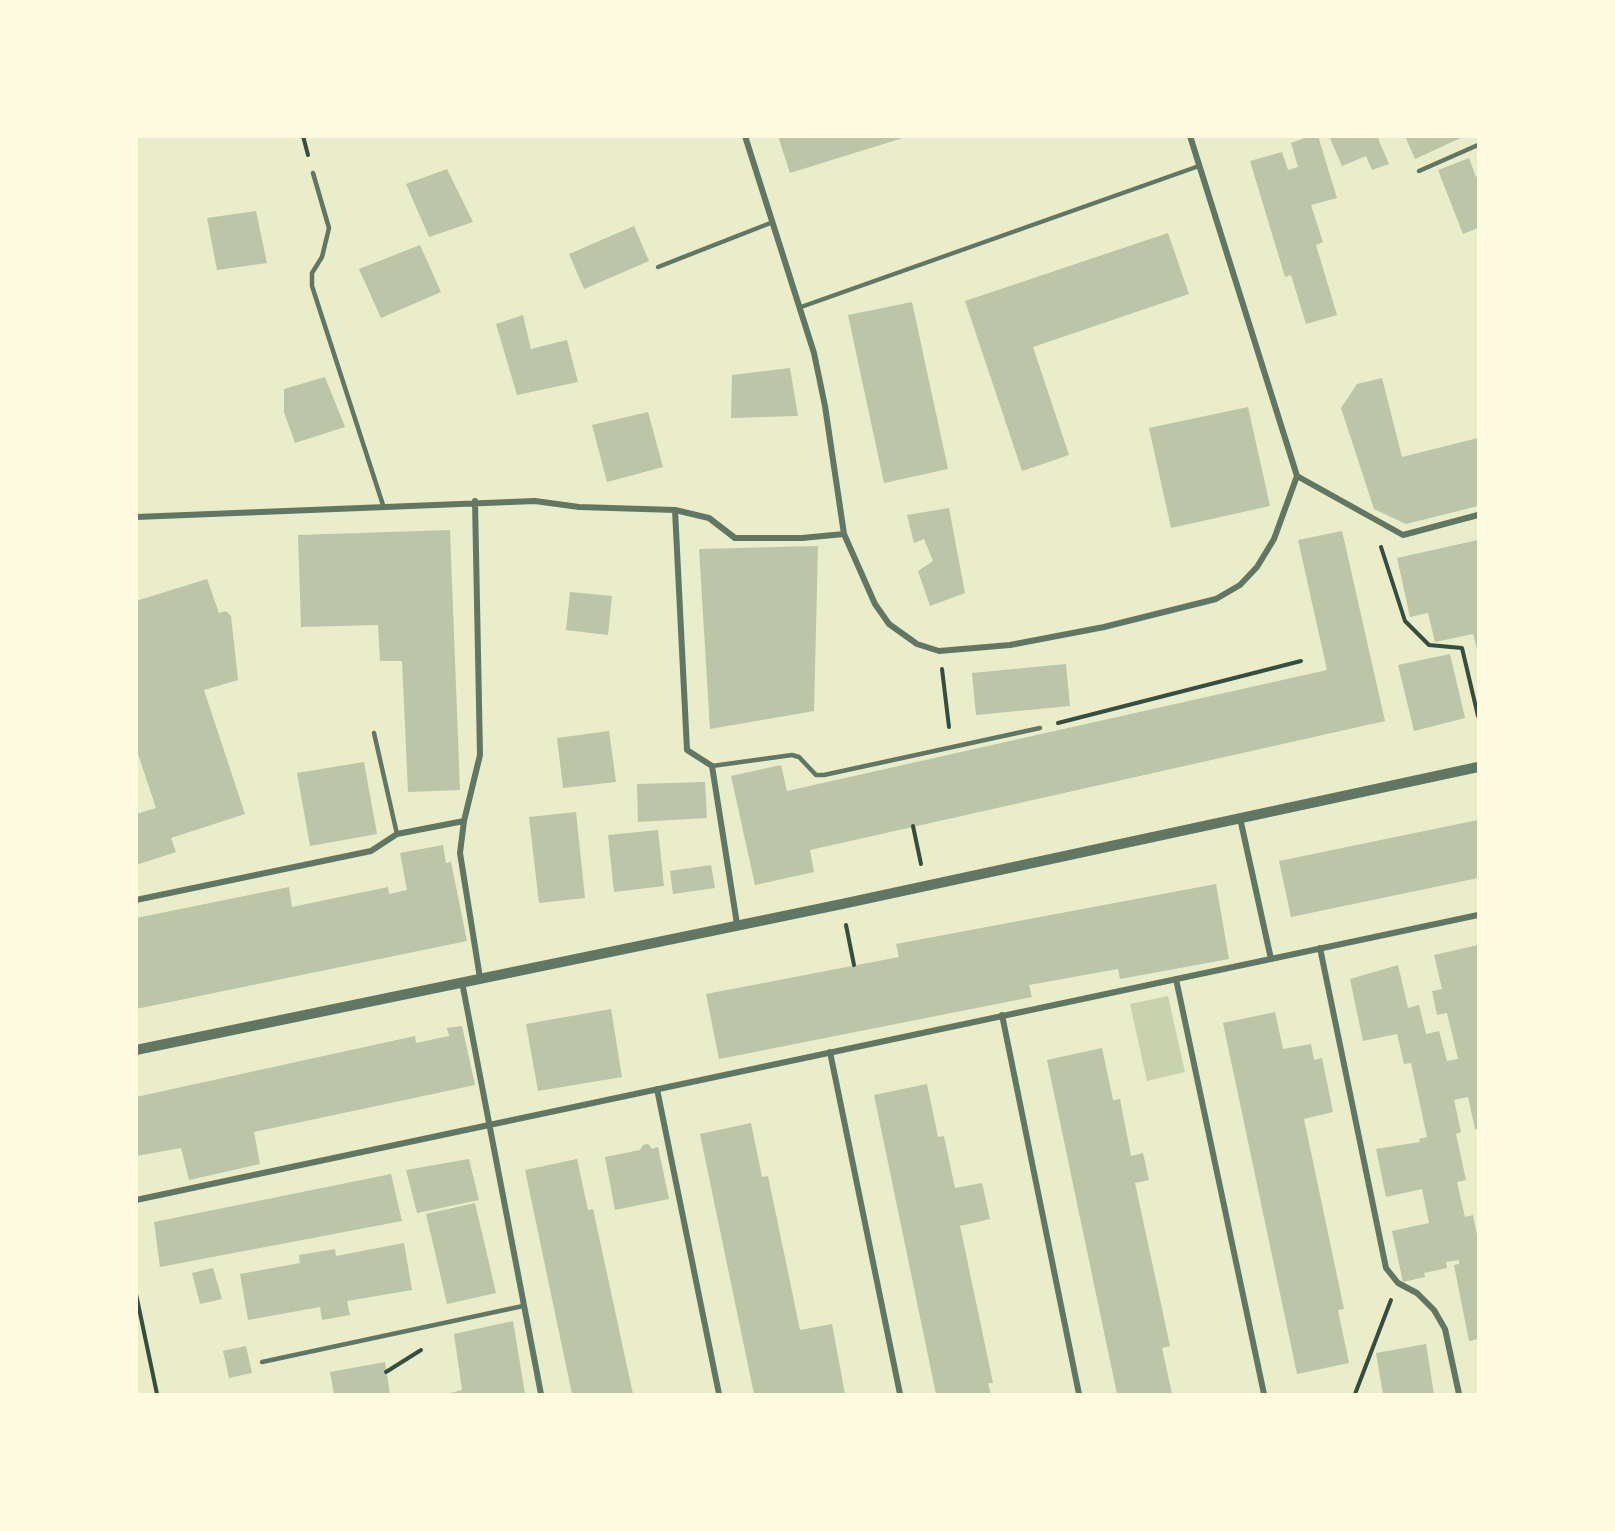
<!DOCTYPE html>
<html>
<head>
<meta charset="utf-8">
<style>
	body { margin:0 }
	#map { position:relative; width:1615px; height:1531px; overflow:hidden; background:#e9edc9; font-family:"Public Sans",sans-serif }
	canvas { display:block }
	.frame { position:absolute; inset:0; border:138px solid #fefae0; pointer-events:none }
</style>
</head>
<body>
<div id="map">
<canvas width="1615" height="1531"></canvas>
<div class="frame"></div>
</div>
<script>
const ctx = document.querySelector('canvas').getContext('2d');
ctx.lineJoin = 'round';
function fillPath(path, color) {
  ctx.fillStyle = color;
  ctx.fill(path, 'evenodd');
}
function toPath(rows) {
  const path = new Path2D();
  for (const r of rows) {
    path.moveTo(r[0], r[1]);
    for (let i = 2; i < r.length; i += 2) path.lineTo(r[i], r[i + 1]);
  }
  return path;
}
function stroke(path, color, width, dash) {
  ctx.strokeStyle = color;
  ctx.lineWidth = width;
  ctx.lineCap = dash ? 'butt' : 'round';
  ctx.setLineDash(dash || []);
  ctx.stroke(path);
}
fillPath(toPath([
	[1168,996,1185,1072,1147,1081,1130,1004]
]), '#cad2ad');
fillPath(toPath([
	[778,136,906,136,906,137,790,173],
	[1310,136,1318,136,1337,198,1311,205,1323,242,1316,245,1337,315,1306,324,1291,275,1285,277,1250,161,1282,152,1288,170,1298,167,1291,143],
	[1329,136,1377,136,1389,164,1372,170,1366,156,1342,166],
	[1405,136,1465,136,1415,159],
	[1469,158,1476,177,1478,176,1478,228,1463,234,1438,170],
	[447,169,473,222,429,237,406,184],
	[256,211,267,263,217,270,207,218],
	[634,226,649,261,584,289,569,254],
	[1168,233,1189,294,1033,347,1069,455,1022,471,965,301],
	[420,245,441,292,381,318,359,269],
	[912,302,948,469,884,483,848,315],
	[523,315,531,349,567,340,578,382,517,395,496,324],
	[790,368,798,416,731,418,732,375],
	[325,377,345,427,295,443,284,412,284,389],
	[1382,378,1402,457,1478,438,1478,506,1406,524,1374,509,1341,408,1357,384],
	[1248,407,1270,506,1171,528,1149,428],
	[648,412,663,467,607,482,592,425],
	[949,508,965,593,930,606,918,571,933,561,924,539,914,543,907,515],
	[450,530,460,790,408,792,402,661,380,661,378,625,301,627,298,535],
	[1342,531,1385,721,810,850,814,872,755,885,731,776,781,765,787,791,1327,670,1298,540],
	[1478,540,1478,653,1473,634,1435,642,1428,613,1410,617,1397,558],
	[818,546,814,711,710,729,699,549],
	[207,579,219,613,226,611,231,616,238,680,204,690,245,814,171,838,176,852,136,865,136,814,156,808,136,748,136,601],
	[570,592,612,596,608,635,566,630],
	[1450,654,1465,718,1414,731,1398,665],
	[1066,664,1070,706,976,715,972,673],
	[609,731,616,782,563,788,557,738],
	[364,762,377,834,310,846,297,773],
	[705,782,707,818,638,822,637,784],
	[576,812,585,898,539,903,529,817],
	[1478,820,1478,878,1291,917,1279,861],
	[658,830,664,886,614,892,608,835],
	[443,845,446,863,451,862,467,941,136,1009,136,918,289,887,292,907,388,887,389,894,407,890,400,853],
	[711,865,715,888,673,894,670,871],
	[1216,884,1229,959,1120,979,1118,969,1029,985,1032,997,719,1059,706,994,899,957,896,944],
	[1478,945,1478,1129,1475,1129,1468,1097,1454,1100,1461,1132,1456,1134,1466,1180,1457,1182,1465,1217,1473,1215,1478,1240,1478,1339,1469,1341,1454,1265,1459,1264,1459,1260,1446,1262,1447,1268,1424,1273,1425,1277,1403,1282,1392,1231,1429,1223,1422,1189,1386,1197,1376,1149,1420,1142,1419,1139,1427,1137,1411,1063,1404,1064,1397,1034,1363,1041,1350,979,1398,965,1408,1008,1419,1005,1426,1034,1439,1031,1447,1061,1458,1059,1447,1013,1437,1015,1432,991,1442,989,1434,955],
	[611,1009,622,1077,538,1091,526,1024],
	[1275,1012,1283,1049,1311,1044,1314,1060,1322,1058,1333,1112,1304,1119,1344,1309,1338,1310,1349,1363,1297,1374,1223,1023],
	[462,1026,475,1085,254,1132,260,1164,189,1180,181,1148,136,1156,136,1097,415,1036,416,1043,449,1036,447,1028],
	[1102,1048,1113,1100,1120,1099,1131,1156,1143,1153,1149,1180,1135,1183,1170,1346,1162,1348,1172,1394,1117,1394,1047,1060],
	[927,1084,938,1137,944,1136,955,1188,982,1183,990,1219,960,1226,993,1383,988,1383,991,1394,936,1394,874,1095],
	[751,1123,762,1177,768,1176,800,1330,832,1324,845,1394,754,1394,700,1134],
	[648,1144,652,1149,658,1147,669,1199,615,1210,605,1157,640,1150,643,1145],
	[469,1159,479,1200,417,1213,406,1170],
	[577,1159,588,1210,593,1209,633,1394,572,1394,525,1170],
	[391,1174,402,1221,160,1267,154,1222],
	[475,1203,496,1293,447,1304,426,1214],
	[404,1243,412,1290,347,1301,350,1315,322,1320,320,1307,248,1320,240,1274,300,1263,299,1255,335,1249,336,1256],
	[213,1268,222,1299,200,1304,192,1273],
	[513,1321,525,1394,447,1394,462,1390,454,1334],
	[1426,1344,1434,1394,1383,1394,1376,1353],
	[246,1346,252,1373,229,1378,223,1351],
	[385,1362,390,1394,334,1394,330,1372]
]), '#bcc5a7');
stroke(toPath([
	[303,136,308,155],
	[1381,547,1405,621,1429,645,1462,648,1478,716],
	[942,669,949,727],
	[1058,723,1301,661],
	[913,826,921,864],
	[846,925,854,965],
	[136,1294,157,1394],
	[386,1372,421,1350],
	[1355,1394,1391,1300]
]), '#344e41', 4);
stroke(toPath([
	[1419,171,1478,145],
	[313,173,329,228,322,257,312,273,312,286,383,505],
	[658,267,773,222],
	[801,307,1199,166],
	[374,733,397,834],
	[712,766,792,755,799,757,816,775,824,775,1040,728],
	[262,1362,523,1306]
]), '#617663', 4.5);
stroke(toPath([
	[745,136,814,353,825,406,844,534],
	[1190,136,1297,476,1403,535,1478,515],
	[475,501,480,755,464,821,460,853,480,978],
	[675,510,687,750,712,766,737,924],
	[136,517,535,501,579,507,675,510,709,518,735,538,802,538,844,534,875,604,889,624,917,644,939,651,1010,645,1104,627,1216,599,1240,585,1257,567,1274,539,1297,476],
	[1240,818,1271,959],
	[136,900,371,851,397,834,464,821],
	[1320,948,1386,1268,1398,1283,1417,1293,1434,1310,1445,1329,1459,1394],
	[1176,979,1264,1394],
	[462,982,541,1394],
	[1002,1015,1079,1394],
	[830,1052,900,1394],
	[657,1089,719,1394],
	[136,1200,1478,915]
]), '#617663', 6);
stroke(toPath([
	[136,1050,842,904,1478,767]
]), '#617663', 10);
</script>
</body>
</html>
